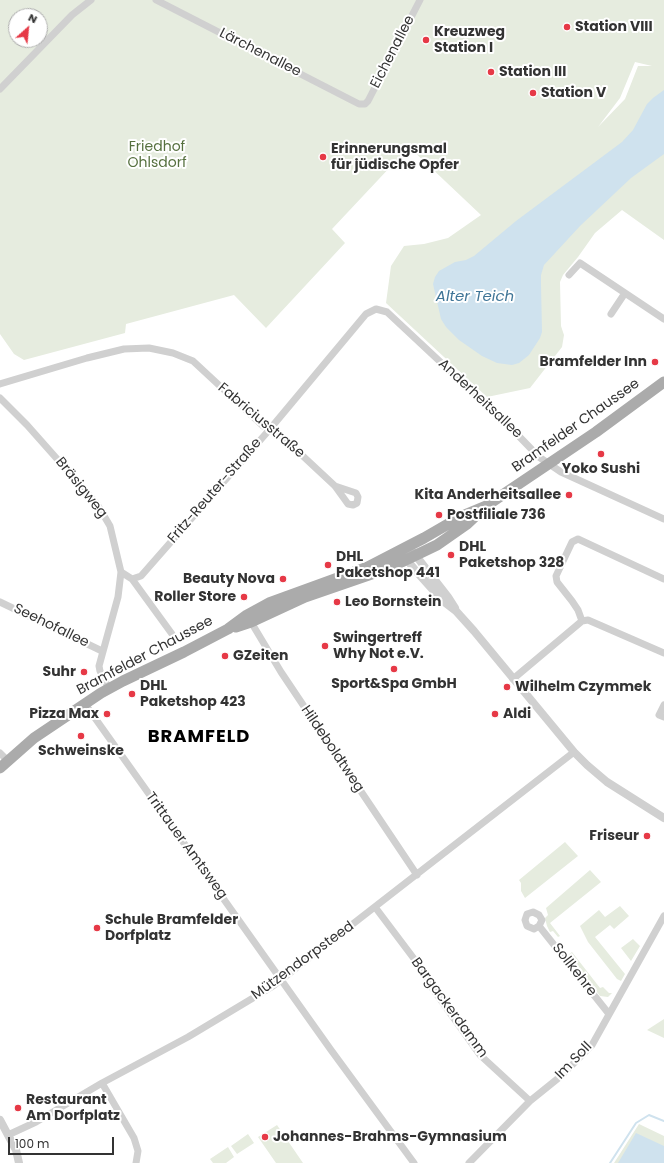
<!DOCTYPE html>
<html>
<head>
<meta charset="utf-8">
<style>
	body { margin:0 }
	#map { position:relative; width:664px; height:1163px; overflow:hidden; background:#fff; font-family:Poppins,sans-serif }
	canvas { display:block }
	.north { position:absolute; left:8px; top:8px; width:40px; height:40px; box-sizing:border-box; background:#fff; border:1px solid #adadad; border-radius:50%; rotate:27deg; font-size:11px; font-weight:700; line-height:16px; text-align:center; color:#333 }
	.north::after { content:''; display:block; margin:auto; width:14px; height:18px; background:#e63946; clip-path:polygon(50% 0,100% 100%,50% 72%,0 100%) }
	.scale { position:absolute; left:8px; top:1137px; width:106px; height:18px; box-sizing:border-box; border:2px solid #333; border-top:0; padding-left:5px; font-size:12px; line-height:14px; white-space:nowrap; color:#333; -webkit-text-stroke:3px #fff; paint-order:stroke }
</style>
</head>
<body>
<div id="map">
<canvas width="664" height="1163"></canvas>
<div class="north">N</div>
<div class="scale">100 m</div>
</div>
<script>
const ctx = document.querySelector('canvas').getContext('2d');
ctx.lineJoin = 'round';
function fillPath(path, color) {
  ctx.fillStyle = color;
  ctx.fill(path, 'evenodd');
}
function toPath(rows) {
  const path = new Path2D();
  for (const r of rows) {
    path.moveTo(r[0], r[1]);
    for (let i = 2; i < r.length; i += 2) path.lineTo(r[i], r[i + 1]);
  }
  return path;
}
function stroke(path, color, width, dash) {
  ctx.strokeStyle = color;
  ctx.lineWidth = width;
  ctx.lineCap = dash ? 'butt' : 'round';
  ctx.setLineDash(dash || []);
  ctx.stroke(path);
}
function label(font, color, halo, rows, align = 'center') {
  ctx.font = font + ' Poppins,sans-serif';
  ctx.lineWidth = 4;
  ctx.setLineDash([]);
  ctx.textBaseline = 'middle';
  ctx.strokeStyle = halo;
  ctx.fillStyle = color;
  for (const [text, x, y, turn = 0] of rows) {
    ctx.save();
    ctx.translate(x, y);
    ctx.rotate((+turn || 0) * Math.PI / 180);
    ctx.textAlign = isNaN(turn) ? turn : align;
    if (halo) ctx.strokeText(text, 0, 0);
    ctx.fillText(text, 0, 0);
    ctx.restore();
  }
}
fillPath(toPath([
	[0,0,664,0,664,240,622,210,595,233,578,257,563,275,560,282,561,326,564,335,562,347,530,388,487,397,386,303,391,266,404,246,424,244,448,238,481,215,409,147,332,229,345,243,266,328,234,295,126,324,125,333,24,360,14,354,0,334],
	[16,16,40,16,40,40,16,40],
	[635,62,652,66,638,66,625,99,598,127,620,98],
	[565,842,578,856,525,898,521,891,521,883,519,880],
	[590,870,601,882,550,923,560,936,558,937,553,931,550,932,547,926,545,918,548,915,546,908],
	[620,906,629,916,614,929,610,925,595,937,625,974,621,981,617,979,588,942,580,926,599,910,605,917],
	[633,939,640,946,631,961,621,948],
	[572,952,600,988,603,987,609,993,612,993,608,997,600,996,568,955],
	[664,1019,664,1038,647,1030],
	[639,1124,664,1136,664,1163,614,1163],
	[277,1125,303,1163,276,1163,258,1137],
	[248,1134,254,1143,237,1154,231,1146],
	[228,1147,234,1157,226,1163,213,1163,210,1159]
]), '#e6ecdf');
fillPath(toPath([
	[664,90,664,154,631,178,580,226,544,265,541,275,541,284,542,332,540,338,529,355,519,363,512,365,497,363,482,356,459,340,446,327,441,319,433,284,435,277,439,271,455,262,466,260,474,256,516,221,622,142,633,130,647,104,653,98],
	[636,1133,664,1146,664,1163,618,1163]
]), '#cfe2ee');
stroke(toPath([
	[610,1163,636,1123,649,1115,664,1121]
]), '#cfe2ee', 2);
stroke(toPath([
	[156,0,359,104,365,104,368,101,420,0],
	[0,89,72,15,91,0],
	[569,275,580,263,664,319],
	[611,314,625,293],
	[0,384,87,358,124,349,149,348,173,353,193,361,263,426,276,431,335,486],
	[0,398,27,425,97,504,110,526,121,572,118,597,99,666,100,671,109,689],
	[335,486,356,493,358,497,357,503,353,505,348,504,335,486],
	[121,572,132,579,141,576,270,429,366,314,376,309,387,312,511,428,539,457,561,472,664,519],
	[132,579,172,634],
	[0,602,102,651],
	[582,621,578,610,572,601,557,582,556,576,572,542,578,539,664,579],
	[251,622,281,672,417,875],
	[513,679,582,621,588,620,664,653],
	[85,704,331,1050,414,1163],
	[664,705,659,715,664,717],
	[0,753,8,761],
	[375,907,421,968,428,982,480,1055,530,1101],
	[539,926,534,929,527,926,525,920,527,914,533,912,539,915,542,920,539,926,609,1014],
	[102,1083,134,1138,138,1151,136,1163],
	[8,1135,36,1122,102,1083,188,1037,273,986,574,752],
	[469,1163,530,1101,561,1076,592,1045,664,916]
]), '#d0d0d0', 7);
stroke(toPath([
	[413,552,448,597,455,608],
	[407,555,407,560,416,571,443,601,456,611,474,631,574,752,587,765,607,782,664,818],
	[0,1120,16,1150,19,1163]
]), '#d0d0d0', 8);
stroke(toPath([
	[236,627,251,622,305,597,389,568,437,545,467,524,486,506,596,432,664,382],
	[0,768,34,738,101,693,123,681,184,652,228,629,247,615,269,603,368,567,424,538,462,516,486,506]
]), '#ababab', 11);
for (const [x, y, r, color] of [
	[567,27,4,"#e63946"],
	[426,40,4,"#e63946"],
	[491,72,4,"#e63946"],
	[533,93,4,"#e63946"],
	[323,157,4,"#e63946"],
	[655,362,4,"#e63946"],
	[601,454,4,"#e63946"],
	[569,495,4,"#e63946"],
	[439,515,4,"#e63946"],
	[451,555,4,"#e63946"],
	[328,565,4,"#e63946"],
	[283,579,4,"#e63946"],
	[244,597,4,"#e63946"],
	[337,602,4,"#e63946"],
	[325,646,4,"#e63946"],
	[225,656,4,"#e63946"],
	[394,669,4,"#e63946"],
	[84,672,4,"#e63946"],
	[507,687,4,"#e63946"],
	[132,694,4,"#e63946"],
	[107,714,4,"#e63946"],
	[495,714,4,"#e63946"],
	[81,736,4,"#e63946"],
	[647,836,4,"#e63946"],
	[97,928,4,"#e63946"],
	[18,1108,4,"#e63946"],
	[265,1137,4,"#e63946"]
]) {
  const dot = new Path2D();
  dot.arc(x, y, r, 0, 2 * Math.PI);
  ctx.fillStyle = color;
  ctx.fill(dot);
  stroke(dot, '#fff', 1.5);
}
label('bold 14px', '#333', '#fff', [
	["Station VIII",575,27],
	["Kreuzweg",434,32],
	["Station I",434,48],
	["Station III",499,72],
	["Station V",541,93],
	["Erinnerungsmal",331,149],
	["für jüdische Opfer",331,165],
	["Bramfelder Inn",647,362,"right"],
	["Yoko Sushi",601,469,"center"],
	["Kita Anderheitsallee",561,495,"right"],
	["Postfiliale 736",447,515],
	["DHL",459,547],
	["Paketshop 328",459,563],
	["DHL",336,557],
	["Paketshop 441",336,573],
	["Beauty Nova",275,579,"right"],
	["Roller Store",236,597,"right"],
	["Leo Bornstein",345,602],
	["Swingertreff",333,638],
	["Why Not e.V.",333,654],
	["GZeiten",233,656],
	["Suhr",76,672,"right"],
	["Sport&Spa GmbH",394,684,"center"],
	["DHL",140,686],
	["Paketshop 423",140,702],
	["Wilhelm Czymmek",515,687],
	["Pizza Max",99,714,"right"],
	["Aldi",503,714],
	["Schweinske",81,751,"center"],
	["Friseur",639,836,"right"],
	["Schule Bramfelder",105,920],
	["Dorfplatz",105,936],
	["Restaurant",26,1100],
	["Am Dorfplatz",26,1116],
	["Johannes-Brahms-Gymnasium",273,1137]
], 'left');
label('14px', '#333', '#fff', [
	["Eichenallee",393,52,-63],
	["Lärchenallee",260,53,27],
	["Anderheitsallee",480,399,43],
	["Fabriciusstraße",261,421,40],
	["Bramfelder Chaussee",576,426,-35],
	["Bräsigweg",81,488,51],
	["Fritz-Reuter-Straße",215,491,-49],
	["Seehofallee",51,626,26],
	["Bramfelder Chaussee",145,656,-28],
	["Hildeboldtweg",332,749,56],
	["Trittauer Amtsweg",186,846,54],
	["Mützendorpsteed",303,961,-36],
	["Sollkehre",574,970,52],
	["Bargackerdamm",449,1008,54],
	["Im Soll",574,1061,-46]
]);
label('14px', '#56703f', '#fff', [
	["Friedhof",157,147],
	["Ohlsdorf",157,163]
]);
label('italic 15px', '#3f7597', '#fff', [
	["Alter Teich",475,297]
]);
ctx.letterSpacing = '1px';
label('bold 18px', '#000', '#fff', [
	["BRAMFELD",199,737]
]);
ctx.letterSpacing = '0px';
</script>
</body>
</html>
